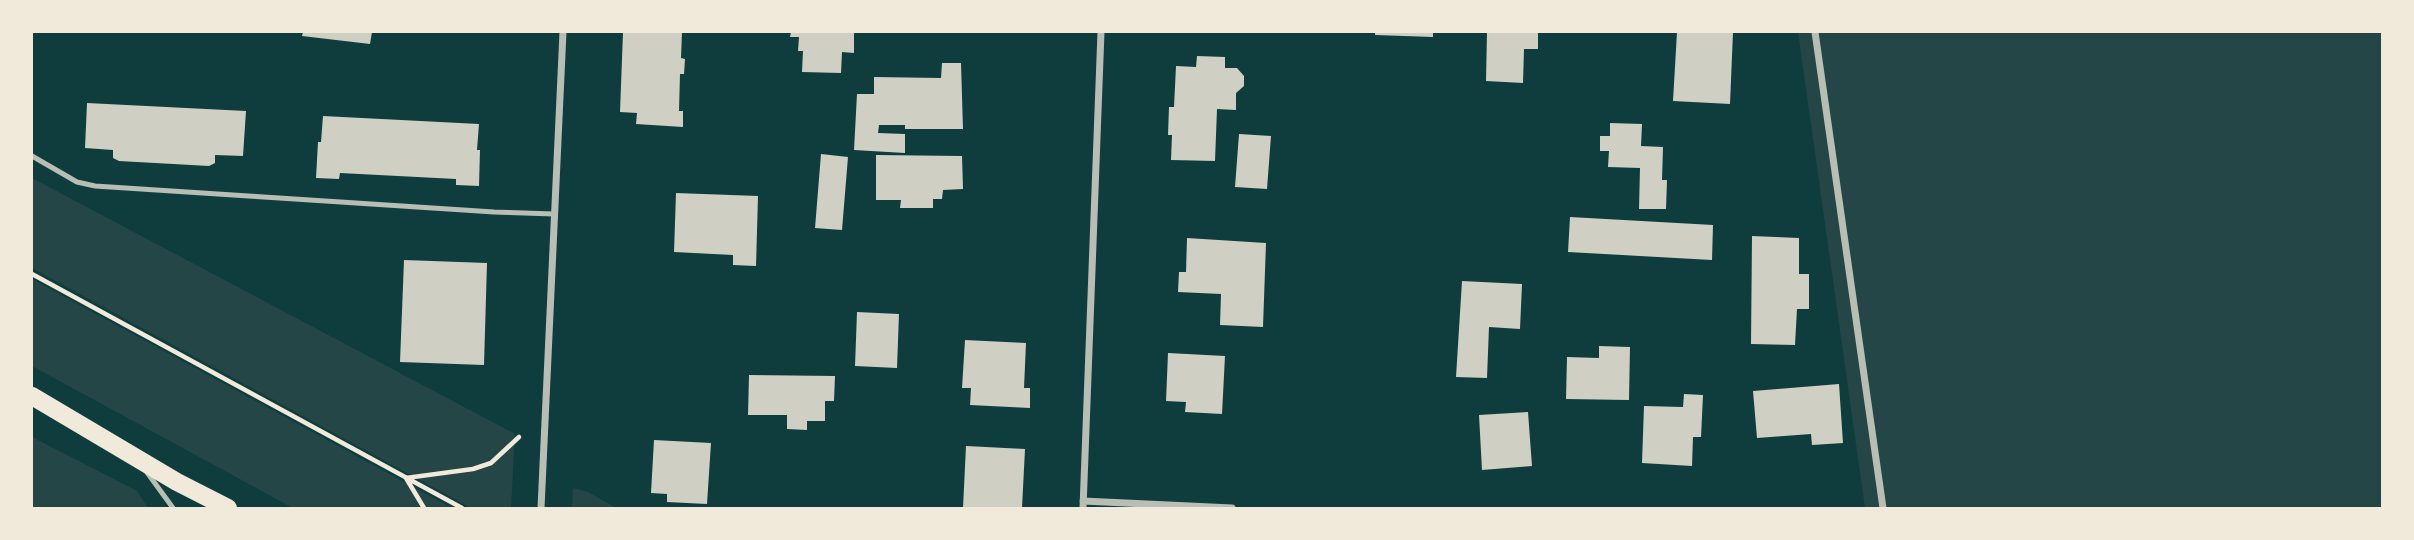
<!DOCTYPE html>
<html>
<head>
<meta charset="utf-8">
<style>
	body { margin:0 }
	#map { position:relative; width:2414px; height:540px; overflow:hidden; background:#0f3d3e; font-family:"Fira Sans",sans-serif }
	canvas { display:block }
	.frame { position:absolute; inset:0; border:33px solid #f1e9da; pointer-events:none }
</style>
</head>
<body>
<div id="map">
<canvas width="2414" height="540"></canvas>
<div class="frame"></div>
</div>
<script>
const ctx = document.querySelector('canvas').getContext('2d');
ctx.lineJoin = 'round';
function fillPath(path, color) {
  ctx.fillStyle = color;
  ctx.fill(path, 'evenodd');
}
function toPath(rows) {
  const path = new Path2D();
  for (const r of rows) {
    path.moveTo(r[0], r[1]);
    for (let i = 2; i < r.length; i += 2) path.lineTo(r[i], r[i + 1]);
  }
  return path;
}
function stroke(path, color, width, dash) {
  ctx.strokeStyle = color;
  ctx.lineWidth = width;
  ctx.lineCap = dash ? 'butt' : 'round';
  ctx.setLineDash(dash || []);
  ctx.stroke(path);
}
fillPath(toPath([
	[1798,32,2382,32,2382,508,1865,508],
	[32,178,515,434,511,508,471,508,32,268],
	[32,279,452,508,293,508,32,366],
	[32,437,137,491,148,508,32,508],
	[573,488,588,492,616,508,572,508]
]), '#244646');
fillPath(toPath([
	[303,32,372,32,370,44,302,36],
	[623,32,682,32,681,58,685,59,684,74,680,74,679,111,683,111,683,127,636,124,637,113,620,112],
	[791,32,854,32,854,53,842,52,841,73,802,72,803,51,798,51,799,37,790,37],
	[1375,32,1433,32,1433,37,1375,35],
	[1487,32,1538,32,1538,49,1524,49,1523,83,1486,81],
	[1677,32,1733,32,1730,104,1673,101],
	[1197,56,1225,57,1225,68,1237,68,1244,76,1244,86,1236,93,1236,110,1217,109,1215,161,1171,160,1172,135,1168,135,1169,107,1174,107,1176,66,1196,67],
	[942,63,961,63,963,129,905,129,905,125,879,125,878,133,905,134,905,153,854,150,857,94,874,94,874,77,941,78],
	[87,103,246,111,243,156,215,155,215,163,209,166,119,161,113,158,113,150,85,148],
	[323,116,479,124,477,150,480,150,479,186,456,185,456,179,340,173,339,179,316,178,318,142,321,142],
	[1610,123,1642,124,1641,146,1663,147,1662,180,1667,180,1666,209,1639,209,1640,168,1608,167,1609,151,1600,151,1600,136,1610,136],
	[1239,134,1271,136,1267,189,1235,187],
	[821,154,848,157,842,230,815,228],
	[876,155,962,156,963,189,943,190,942,199,933,199,933,208,900,208,901,200,876,200],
	[676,193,758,196,756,266,733,265,733,255,674,252],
	[1570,217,1713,225,1712,260,1568,252],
	[1752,236,1799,238,1799,274,1809,274,1809,309,1797,309,1795,345,1751,344],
	[1187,238,1266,243,1263,327,1220,325,1221,294,1178,292,1179,272,1186,272],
	[404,260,487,263,484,365,400,362],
	[1462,281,1522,284,1520,329,1489,327,1487,378,1456,377],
	[857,312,899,314,897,368,855,366],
	[965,340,1026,343,1024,388,1030,388,1030,408,970,405,971,388,962,388],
	[1599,346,1630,347,1629,400,1566,399,1567,357,1599,358],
	[1168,353,1225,356,1222,414,1185,412,1186,402,1166,401],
	[749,375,835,376,834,401,825,401,825,421,807,421,807,430,787,429,787,415,748,415],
	[1839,384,1843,443,1812,445,1811,434,1757,438,1753,391],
	[1684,394,1703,395,1701,437,1693,437,1692,466,1642,463,1644,406,1683,407],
	[1528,412,1532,466,1482,470,1479,415],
	[654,440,711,443,707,504,667,502,667,494,651,493],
	[966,446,1025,449,1022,508,963,508]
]), '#cfcfc3');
stroke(toPath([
	[32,274,462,508],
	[424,508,406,478,473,469,491,463,519,437]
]), '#f1e9da', 4.5);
stroke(toPath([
	[32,156,77,182,95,186,494,212,554,214],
	[146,471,173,508]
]), '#b8beb3', 5);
stroke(toPath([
	[1815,32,1883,508],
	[1083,501,1232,508],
	[541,508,563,32],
	[1083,508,1101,32]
]), '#b8beb3', 7);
stroke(toPath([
	[32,396,177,482,228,508]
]), '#f1e9da', 18);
</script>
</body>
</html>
